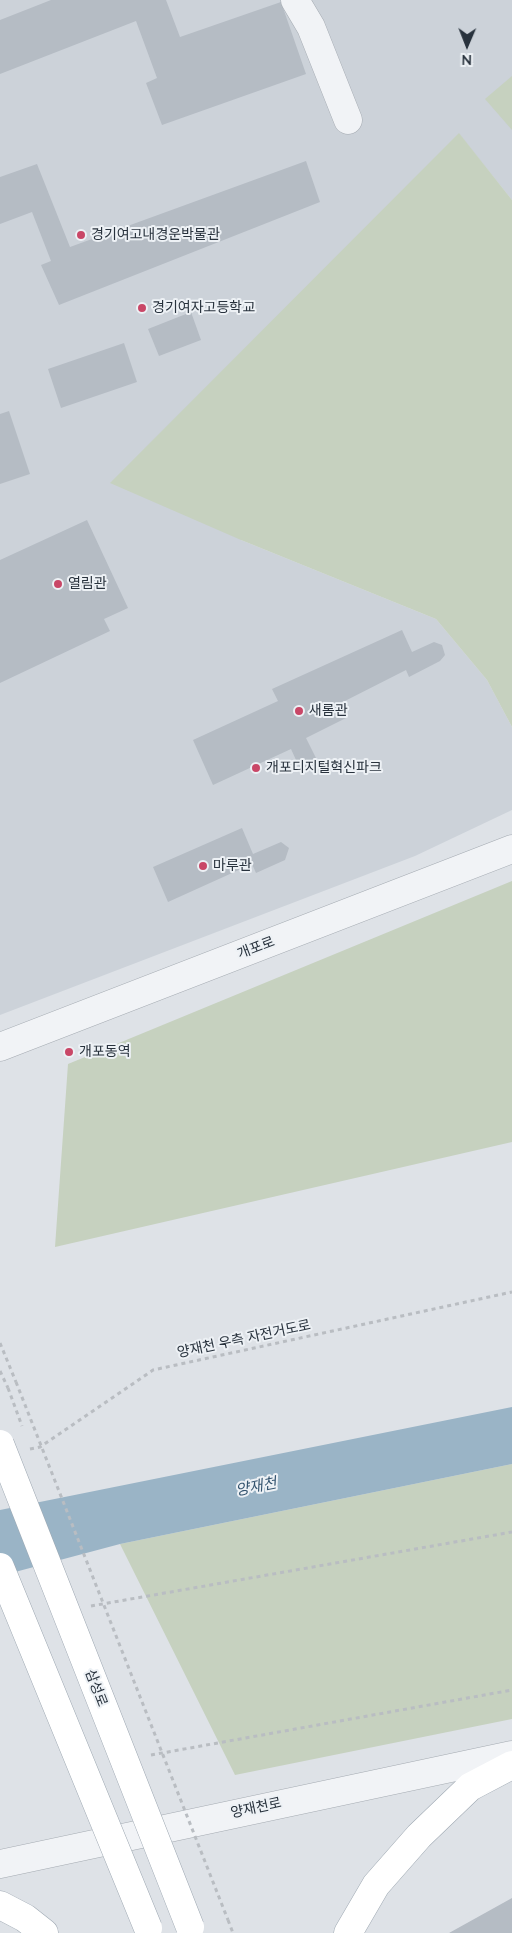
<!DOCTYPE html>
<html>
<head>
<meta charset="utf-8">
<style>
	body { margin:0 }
	#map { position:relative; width:512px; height:1933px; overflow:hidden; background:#dee2e7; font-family:Mulish,sans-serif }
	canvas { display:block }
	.north { position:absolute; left:442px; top:20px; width:50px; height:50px; -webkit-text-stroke:4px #edf1f5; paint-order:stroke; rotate:181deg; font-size:14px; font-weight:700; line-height:20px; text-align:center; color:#28323d }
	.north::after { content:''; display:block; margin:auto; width:18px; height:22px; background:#28323d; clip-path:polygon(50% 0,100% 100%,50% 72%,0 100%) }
</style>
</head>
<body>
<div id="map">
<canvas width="512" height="1933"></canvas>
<div class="north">N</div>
</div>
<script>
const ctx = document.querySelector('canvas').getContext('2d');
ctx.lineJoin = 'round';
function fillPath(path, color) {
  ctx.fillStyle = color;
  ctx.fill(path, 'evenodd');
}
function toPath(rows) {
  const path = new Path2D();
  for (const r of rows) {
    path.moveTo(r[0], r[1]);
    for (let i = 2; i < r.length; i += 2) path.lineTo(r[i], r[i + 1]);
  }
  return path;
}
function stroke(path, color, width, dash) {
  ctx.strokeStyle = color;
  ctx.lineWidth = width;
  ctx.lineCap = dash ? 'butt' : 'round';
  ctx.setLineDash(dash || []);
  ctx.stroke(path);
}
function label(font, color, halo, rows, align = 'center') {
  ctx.font = font + ' Mulish,"Noto Sans KR",sans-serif';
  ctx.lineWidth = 4;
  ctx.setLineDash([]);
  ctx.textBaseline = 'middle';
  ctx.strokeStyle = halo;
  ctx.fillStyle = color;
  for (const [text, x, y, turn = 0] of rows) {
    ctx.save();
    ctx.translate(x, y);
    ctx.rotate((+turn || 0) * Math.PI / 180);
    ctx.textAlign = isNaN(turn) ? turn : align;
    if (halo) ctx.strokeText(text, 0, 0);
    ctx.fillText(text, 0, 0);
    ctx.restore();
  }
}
fillPath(toPath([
	[0,0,512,0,512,200,459,134,241,540,436,619,487,680,512,727,512,810,415,856,0,1015]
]), '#ccd2d9');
fillPath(toPath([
	[512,76,512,130,485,99],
	[459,133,512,200,512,727,487,680,436,619,241,540,110,483],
	[512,881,512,1142,55,1247,68,1064],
	[512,1464,512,1719,235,1775,120,1544]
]), '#c6d1bf');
fillPath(toPath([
	[512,1407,512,1464,120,1544,0,1576,0,1510]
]), '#9ab4c6');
fillPath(toPath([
	[51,0,166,0,180,37,281,2,306,74,162,125,146,83,157,78,136,21,0,74,0,20],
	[306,161,320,202,59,305,41,265,51,261,32,212,0,224,0,177,37,164,70,247],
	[191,312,201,340,159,356,148,329],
	[124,343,137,382,61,408,48,369],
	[9,411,30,474,0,484,0,414],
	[87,520,128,608,104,619,110,631,0,683,0,560],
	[402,630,412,652,434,642,442,645,445,655,440,661,409,677,406,670,339,704,346,718,306,738,317,760,315,767,310,771,301,771,291,749,213,785,193,740,278,701,272,689],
	[242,828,253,854,281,842,289,848,285,860,256,873,252,864,168,902,153,867],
	[512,1898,512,1933,449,1933]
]), '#b5bcc4');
const minor = toPath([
	[295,0,311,27,348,120],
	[0,1047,512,849],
	[0,1864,512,1755]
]);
const major = toPath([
	[0,1905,25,1918,44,1933],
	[348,1933,376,1885,419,1836,470,1787,512,1765]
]);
stroke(minor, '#a4aab1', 29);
stroke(major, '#9ea8b2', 29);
stroke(toPath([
	[0,1343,16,1382],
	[0,1371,8,1388],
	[30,1449,40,1447,153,1370,512,1292],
	[91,1606,512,1532],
	[151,1755,512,1690],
	[228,1920,233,1933]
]), '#b9bdc2', 3, [4, 4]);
stroke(minor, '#f1f3f6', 28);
stroke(major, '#fff', 28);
const majorBridge = toPath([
	[0,1444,190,1927],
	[0,1567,148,1928]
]);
stroke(majorBridge, '#9ea8b2', 29, []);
stroke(toPath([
	[16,1382,228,1920],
	[8,1388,22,1426]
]), '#b9bdc2', 3, [4, 4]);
stroke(majorBridge, '#fff', 28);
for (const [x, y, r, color] of [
	[81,235,5,"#c94767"],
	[142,308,5,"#c94767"],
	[58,584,5,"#c94767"],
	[299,711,5,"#c94767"],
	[256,768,5,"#c94767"],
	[203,866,5,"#c94767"],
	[69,1052,5,"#c94767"]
]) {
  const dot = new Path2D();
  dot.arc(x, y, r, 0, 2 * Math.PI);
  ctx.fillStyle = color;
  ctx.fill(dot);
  stroke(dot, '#edf1f5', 2);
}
label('14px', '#28323d', '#edf1f5', [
	["경기여고내경운박물관",91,235],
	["경기여자고등학교",152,308],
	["열림관",68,584],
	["새롬관",309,711],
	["개포디지털혁신파크",266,768],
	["마루관",213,866],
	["개포동역",79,1052]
], 'left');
label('14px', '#28323d', '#edf1f5', [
	["개포로",256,948,-21],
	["양재천 우측 자전거도로",244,1339,-12],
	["삼성로",96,1688,69],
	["양재천로",256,1808,-12]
]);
label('italic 15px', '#34546f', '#edf1f5', [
	["양재천",256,1487,-11]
]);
</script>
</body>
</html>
